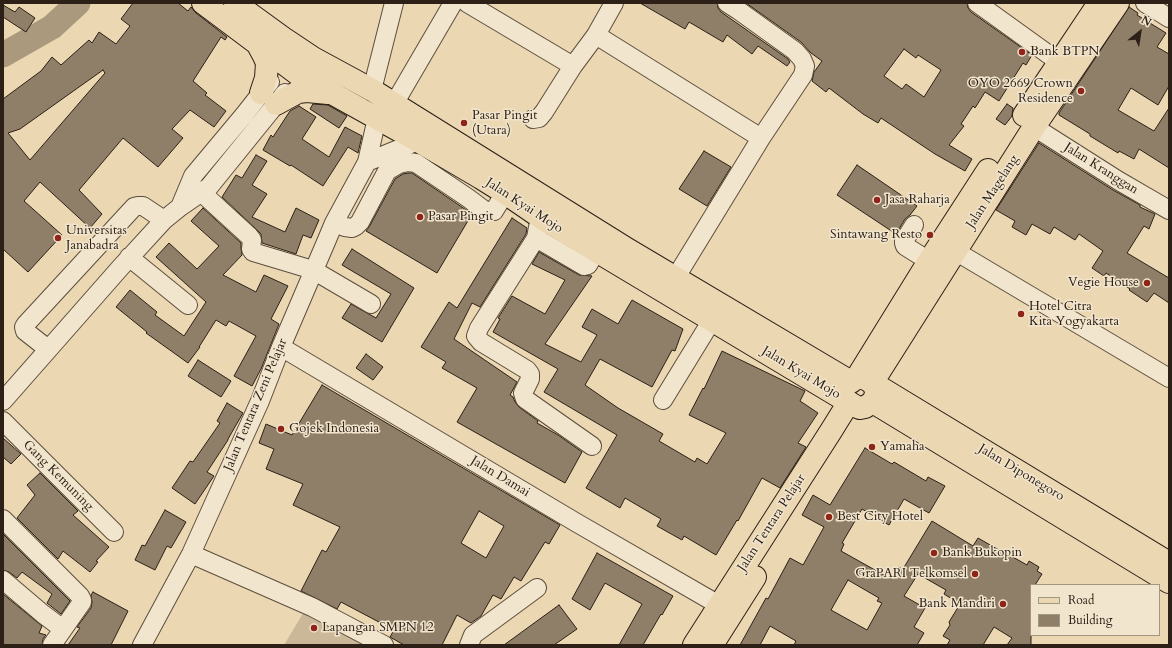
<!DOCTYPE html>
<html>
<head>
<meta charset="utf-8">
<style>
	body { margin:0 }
	#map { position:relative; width:1172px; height:648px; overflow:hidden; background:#ebd7b2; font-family:Cardo,serif }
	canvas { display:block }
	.frame { position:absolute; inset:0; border:4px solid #2c2017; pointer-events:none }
	.legend { position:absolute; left:1030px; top:584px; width:130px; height:52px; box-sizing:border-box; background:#f2e5cd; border:1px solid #a39684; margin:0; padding:5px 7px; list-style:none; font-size:12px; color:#2c2017 }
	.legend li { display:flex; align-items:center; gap:8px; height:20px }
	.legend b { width:20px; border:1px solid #a39684 }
	.north { position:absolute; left:1120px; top:12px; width:40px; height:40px; -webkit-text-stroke:3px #f2e5cd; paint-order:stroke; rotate:30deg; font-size:11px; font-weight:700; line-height:16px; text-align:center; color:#2c2017 }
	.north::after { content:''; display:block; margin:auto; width:14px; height:18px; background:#2c2017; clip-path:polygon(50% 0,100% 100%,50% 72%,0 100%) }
</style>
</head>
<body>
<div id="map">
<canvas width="1172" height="648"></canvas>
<div class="frame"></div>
<ul class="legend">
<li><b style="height:5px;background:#ebd7b2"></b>Road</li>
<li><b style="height:11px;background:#8f7f68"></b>Building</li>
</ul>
<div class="north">N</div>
</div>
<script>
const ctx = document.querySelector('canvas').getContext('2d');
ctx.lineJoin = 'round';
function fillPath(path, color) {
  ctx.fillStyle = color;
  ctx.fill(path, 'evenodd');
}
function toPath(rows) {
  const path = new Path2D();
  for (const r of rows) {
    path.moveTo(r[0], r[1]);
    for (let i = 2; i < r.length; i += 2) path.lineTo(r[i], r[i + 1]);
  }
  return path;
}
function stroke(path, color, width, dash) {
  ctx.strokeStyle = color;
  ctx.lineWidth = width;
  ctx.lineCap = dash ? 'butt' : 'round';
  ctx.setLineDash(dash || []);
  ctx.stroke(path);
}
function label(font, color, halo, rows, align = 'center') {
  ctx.font = font + ' Cardo,serif';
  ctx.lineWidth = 3;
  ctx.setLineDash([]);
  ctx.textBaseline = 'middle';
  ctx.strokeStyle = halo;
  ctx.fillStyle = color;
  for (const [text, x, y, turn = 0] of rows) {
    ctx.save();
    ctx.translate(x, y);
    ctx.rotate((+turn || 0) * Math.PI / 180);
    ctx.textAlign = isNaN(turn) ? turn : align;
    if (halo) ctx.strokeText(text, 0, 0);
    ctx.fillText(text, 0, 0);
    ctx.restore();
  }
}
fillPath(toPath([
	[305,610,363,645,284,645]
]), '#cbb898');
stroke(toPath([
	[3,55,52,27,78,3]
]), '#aa997d', 25);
const building = toPath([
	[133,3,178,3,188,11,191,7,196,13,227,37,225,40,221,37,193,81,207,93,205,95,226,111,214,127,190,110,172,129,183,138,158,167,123,138,79,190,102,214,90,228,40,182,24,201,62,235,28,272,3,249,3,99,41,71,52,57,61,65,89,40,92,43,99,32,116,44,130,26,121,19,133,3],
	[103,70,105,73,30,160,8,133,20,129,103,70],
	[640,3,717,3,718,8,721,12,788,59,790,62,787,66,758,46,752,54,727,35,723,42,689,22,685,29,640,3],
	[746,3,967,3,968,8,971,12,1032,55,1026,65,1023,63,999,101,985,92,975,108,973,106,961,124,964,126,949,145,972,159,965,171,935,154,881,118,878,123,863,114,829,88,826,92,812,81,814,72,822,61,811,53,801,42,746,3],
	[904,49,916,58,918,55,941,70,924,97,906,84,902,89,884,76,904,49],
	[3,5,15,12,19,7,35,18,26,32,3,17,3,5],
	[1129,7,1138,13,1137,15,1166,33,1157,47,1169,54,1169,86,1158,105,1131,88,1118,110,1154,131,1169,108,1169,168,1139,149,1134,159,1119,151,1118,153,1090,136,1090,134,1059,115,1059,113,1129,7],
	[313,104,328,105,347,116,339,128,310,109,313,104],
	[1007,104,1013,108,1012,116,1005,125,996,119,1007,104],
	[299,106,316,117,302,139,329,157,345,127,362,136,358,153,348,147,323,186,291,165,290,166,263,150,271,135,273,137,290,111,299,106],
	[1039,143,1113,190,1140,205,1140,207,1155,214,1149,229,1144,226,1127,253,1169,278,1169,303,1154,293,1147,302,1129,290,1130,289,1106,273,1104,276,1092,268,1103,251,1079,234,1075,240,1054,227,1050,234,1032,224,1026,235,1012,227,1015,221,996,210,1039,143],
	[704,151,731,167,707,206,679,189,704,151],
	[256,155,267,161,252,185,267,194,252,217,285,232,296,208,319,220,311,238,303,235,296,254,262,243,261,234,257,230,222,197,236,175,242,178,256,155],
	[857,165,917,206,910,215,905,219,896,234,837,195,857,165],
	[408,173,412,173,472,214,437,273,366,231,369,227,395,179,403,174,408,173],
	[203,208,241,243,241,248,242,255,223,275,256,292,264,275,288,286,271,319,279,324,261,369,252,386,234,376,256,336,229,321,226,326,216,320,199,347,200,347,188,363,146,333,147,332,116,307,130,290,157,312,155,315,184,336,206,302,156,257,169,243,197,269,219,246,191,221,203,208],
	[512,218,527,228,526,234,480,307,472,303,454,339,517,382,510,395,513,397,515,402,519,407,538,421,537,423,558,435,582,452,565,483,457,422,477,388,442,368,446,362,421,347,449,302,457,308,512,218],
	[352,249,414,288,382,342,342,318,351,304,376,318,391,294,342,265,352,249],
	[539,252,579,275,592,276,545,344,581,362,597,335,582,327,592,309,618,324,632,300,683,329,675,351,672,350,652,387,600,359,585,385,618,408,663,434,659,441,695,462,697,458,707,464,726,433,689,415,703,388,704,389,722,351,805,391,800,401,818,413,798,443,806,447,780,488,762,478,738,521,737,520,716,555,684,536,682,540,657,526,661,519,625,498,620,508,586,488,617,435,544,392,558,369,493,332,500,319,498,318,512,296,545,314,565,280,532,264,539,252],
	[366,354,383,367,373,380,356,368,366,354],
	[198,360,231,381,221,397,188,376,198,360],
	[322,385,560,525,549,544,545,542,521,581,514,577,501,599,493,595,481,616,471,623,457,615,442,645,404,645,390,637,394,630,341,602,337,609,301,591,322,550,326,552,340,527,293,505,303,484,266,469,274,449,259,443,266,424,292,435,322,385],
	[479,511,504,526,486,558,461,543,479,511],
	[227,403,243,413,228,439,228,440,207,472,214,476,195,504,172,488,190,461,193,462,220,423,217,421,227,403],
	[3,438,21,454,11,464,3,457,3,438],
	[865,448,892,464,894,462,926,481,928,477,945,486,929,513,904,499,889,525,862,509,842,543,844,544,841,551,891,579,898,567,903,569,932,521,973,546,978,538,1011,557,1011,556,1027,565,1029,561,1039,567,1037,571,1042,574,1035,585,1031,585,1031,645,1007,645,1012,638,994,627,983,645,947,645,950,640,943,636,950,625,949,622,960,604,944,594,946,590,918,574,904,596,925,608,914,627,924,633,917,645,794,645,796,641,770,626,760,645,740,645,766,598,768,599,790,558,803,565,824,527,802,515,813,495,830,505,865,448],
	[848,580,879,598,877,601,882,603,867,630,831,610,848,580],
	[40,473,78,511,73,515,109,547,96,561,98,562,90,572,63,551,58,559,17,518,35,495,27,485,40,473],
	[165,510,186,522,171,548,167,546,155,570,135,560,142,545,145,546,165,510],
	[3,534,70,601,61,614,47,603,52,594,22,572,17,578,9,572,3,570,3,534],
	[597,553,673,596,662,615,661,614,643,645,619,645,642,604,605,583,590,610,572,599,597,553],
	[93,592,128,611,111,645,68,645,80,628,77,627,91,608,92,602,91,595,93,592],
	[3,594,42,626,39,633,46,635,43,639,42,645,3,645,3,594],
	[559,605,577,629,554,645,504,645,559,605]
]);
fillPath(building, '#8f7f68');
stroke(building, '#2c2017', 1);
const minor = toPath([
	[467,3,573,66],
	[977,3,1059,62],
	[1145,3,1169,18],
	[596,35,761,138],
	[372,90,394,3],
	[394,104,453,3],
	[533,119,539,118,544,112,573,66,596,35,614,3],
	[1034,127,1119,181,1169,210],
	[367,162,418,141],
	[201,192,249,236,252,240,251,249,253,252,313,270,371,304],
	[180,207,193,176,244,115,270,82],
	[543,219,538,227,536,238,479,328,476,336,481,342,527,370,530,374,530,379,523,393,525,399,592,446],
	[334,223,345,227,352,228,356,226,360,222,387,171,399,164,408,162,416,163,468,198,484,210,488,211,494,211,505,193],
	[914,225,904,241,904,243,905,246,929,261],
	[536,238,584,266,588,265,596,251],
	[955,251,1169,378],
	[129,257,188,305],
	[676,277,761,138,803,75,805,66,802,59,795,51,738,10,727,3],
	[281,347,577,523,719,605],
	[48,349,25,331,24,327,26,324,134,207,138,206,143,206,164,220],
	[663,400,712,320],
	[3,401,120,268,164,220,180,207,209,187,285,93],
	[3,421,114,532],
	[3,519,80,596,82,600,82,602,52,645],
	[191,554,312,607,384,645],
	[3,580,43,614,63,629],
	[142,645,191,554,260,401,281,347,326,242,334,223,367,162,377,118],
	[469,645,473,635,537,588]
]);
const major = toPath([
	[203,3,299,75,418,141,481,178,505,193,543,219,855,406,860,408,865,407,873,402,876,394,876,389,872,383],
	[235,3,283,38,313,58,372,90,627,249,851,382],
	[257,43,264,56,267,63,266,78,261,93],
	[276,104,298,92,307,91,328,93],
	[1024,115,1099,3],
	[856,379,929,261,988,170],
	[866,379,1169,563],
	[872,383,1034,127,1118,3],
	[873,402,1169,582],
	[694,645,831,431,849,402],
	[712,645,755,577]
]);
stroke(minor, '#5c4e3e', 20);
stroke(major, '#2c2017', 24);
stroke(minor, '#f2e5cd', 18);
stroke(major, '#ebd7b2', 22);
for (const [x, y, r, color] of [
	[1022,52,4,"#8f2418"],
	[1081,91,4,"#8f2418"],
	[464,123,4,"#8f2418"],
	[877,200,4,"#8f2418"],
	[420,217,4,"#8f2418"],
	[930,235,4,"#8f2418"],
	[58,238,4,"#8f2418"],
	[1147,283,4,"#8f2418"],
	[1021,314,4,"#8f2418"],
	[281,429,4,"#8f2418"],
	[872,447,4,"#8f2418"],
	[829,517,4,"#8f2418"],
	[934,553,4,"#8f2418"],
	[975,574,4,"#8f2418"],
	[1003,604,4,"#8f2418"],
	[314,628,4,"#8f2418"]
]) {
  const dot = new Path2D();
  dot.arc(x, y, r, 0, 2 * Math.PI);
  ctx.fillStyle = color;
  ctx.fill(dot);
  stroke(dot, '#f2e5cd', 1.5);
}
label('13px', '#2c2017', '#f2e5cd', [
	["Bank BTPN",1030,52],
	["OYO 2669 Crown",1073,84,"right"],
	["Residence",1073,99,"right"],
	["Pasar Pingit",472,116],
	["(Utara)",472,131],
	["Jasa Raharja",885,200],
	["Pasar Pingit",428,217],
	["Universitas",66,231],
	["Janabadra",66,246],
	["Sintawang Resto",922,235,"right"],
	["Vegie House",1139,283,"right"],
	["Hotel Citra",1029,307],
	["Kita Yogyakarta",1029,322],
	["Gojek Indonesia",289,429],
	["Yamaha",880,447],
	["Best City Hotel",837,517],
	["Bank Bukopin",942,553],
	["GraPARI Telkomsel",967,574,"right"],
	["Bank Mandiri",995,604,"right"],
	["Lapangan SMPN 12",322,628]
], 'left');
label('13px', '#2c2017', '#f2e5cd', [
	["Jalan Kranggan",1101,169,32],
	["Jalan Magelang",993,192,-57],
	["Jalan Kyai Mojo",524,206,33],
	["Jalan Kyai Mojo",801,373,31],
	["Jalan Tentara Zeni Pelajar",256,405,-67],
	["Jalan Diponegoro",1021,473,31],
	["Gang Kemuning",58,476,45],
	["Jalan Damai",500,477,31],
	["Jalan Tentara Pelajar",772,523,-57]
]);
</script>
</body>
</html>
